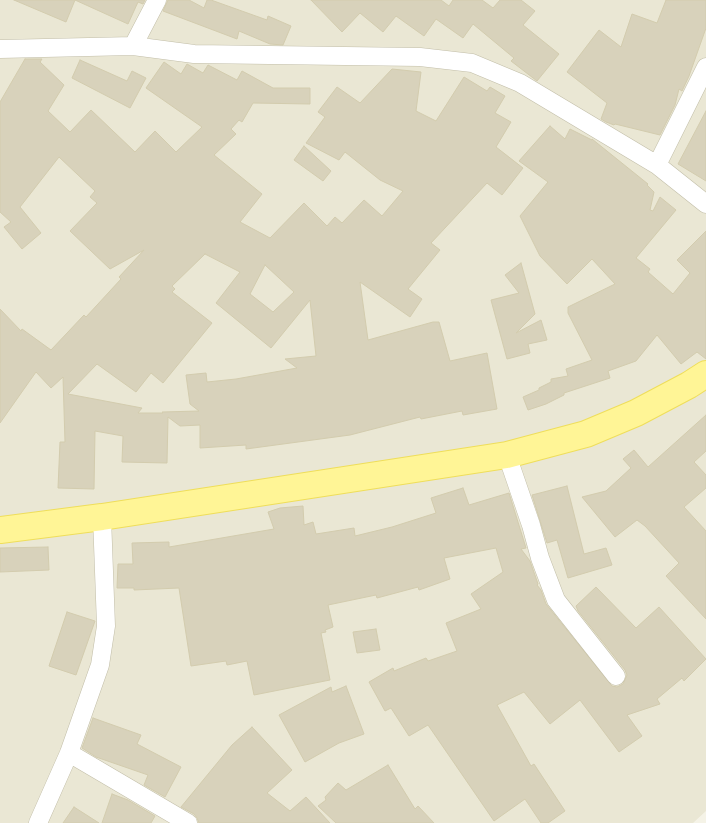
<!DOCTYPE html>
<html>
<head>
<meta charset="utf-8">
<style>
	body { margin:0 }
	canvas { display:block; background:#f5f3e7 }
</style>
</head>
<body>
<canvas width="706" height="823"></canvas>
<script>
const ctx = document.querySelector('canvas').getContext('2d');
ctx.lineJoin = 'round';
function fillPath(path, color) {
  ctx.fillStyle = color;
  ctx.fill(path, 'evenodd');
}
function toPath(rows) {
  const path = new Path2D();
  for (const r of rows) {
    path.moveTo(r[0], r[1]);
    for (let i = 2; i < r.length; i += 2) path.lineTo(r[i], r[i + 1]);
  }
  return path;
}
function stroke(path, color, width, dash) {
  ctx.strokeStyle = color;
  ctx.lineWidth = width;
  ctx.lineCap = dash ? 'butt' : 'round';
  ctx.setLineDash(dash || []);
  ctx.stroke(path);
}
fillPath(toPath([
	[0,0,706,0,706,811,693,823,0,823]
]), '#eae7d4');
const building = toPath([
	[14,0,145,0,143,4,138,2,128,24,75,0,66,22,14,0],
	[168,0,189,0,204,8,207,0,211,0,267,20,268,16,291,26,283,45,270,44,239,31,237,39,163,11,168,0],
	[311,0,441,0,449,6,453,0,482,0,493,8,500,0,521,0,535,11,523,25,559,54,537,81,511,61,514,58,473,24,463,38,436,19,424,36,396,16,383,32,360,13,342,32,311,0],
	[666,0,706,0,706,28,689,76,682,91,679,89,675,105,660,135,615,124,614,125,606,122,601,119,607,103,567,72,599,30,621,47,632,14,657,23,666,0],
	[25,59,42,59,40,62,64,85,48,111,70,132,91,110,135,152,155,131,176,152,202,127,146,88,164,62,181,74,187,64,203,73,208,65,237,80,242,71,273,88,310,88,310,104,253,103,242,122,239,120,231,129,236,134,214,155,262,194,240,222,270,238,304,203,327,226,335,217,342,223,364,200,382,216,403,191,380,180,345,152,339,160,306,143,325,117,318,112,337,87,360,103,392,69,421,72,416,111,436,121,464,77,487,91,490,87,505,96,495,113,511,122,496,147,523,168,502,195,487,183,431,243,440,250,408,289,422,299,410,317,360,282,368,340,433,322,439,322,450,361,487,353,497,409,463,415,462,411,421,419,420,417,350,435,246,449,246,445,200,448,200,425,180,426,168,417,167,463,122,462,123,436,95,431,94,489,58,488,60,442,65,442,63,377,51,388,36,372,0,423,0,309,21,331,22,329,51,350,84,315,86,317,121,279,119,277,144,250,110,269,70,231,97,203,90,197,95,191,59,157,20,207,41,233,22,249,4,227,11,222,0,212,0,102,25,59],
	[205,254,240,272,216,303,271,348,310,300,316,356,285,359,297,368,236,379,207,382,206,373,186,375,190,404,199,411,162,412,163,413,138,413,142,408,68,394,97,364,136,392,151,373,163,383,212,323,172,292,175,289,172,286,205,254],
	[265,265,294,292,273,312,250,294,265,265],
	[80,60,127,81,132,71,146,78,130,108,72,78,80,60],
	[706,111,706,181,678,164,706,111],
	[550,126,565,139,570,129,592,140,592,139,648,184,647,185,654,192,650,210,653,211,660,197,676,210,636,258,650,269,648,272,673,294,690,273,677,260,706,231,706,359,697,352,681,364,657,335,636,361,608,371,610,378,564,393,564,395,546,404,528,410,523,397,539,390,539,388,551,382,551,379,568,376,566,369,592,360,568,313,568,307,615,284,592,259,567,284,540,256,520,216,548,182,519,161,550,126],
	[304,146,331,171,323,181,294,160,304,146],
	[521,263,535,314,516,333,541,320,547,340,528,344,530,353,507,359,491,300,519,293,505,275,521,263],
	[706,415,706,451,694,462,706,475,706,488,684,507,706,531,706,619,666,576,679,563,645,526,637,520,615,537,582,497,606,491,631,468,623,459,634,450,648,467,706,415],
	[567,486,584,554,606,548,612,565,568,578,557,540,547,543,532,495,567,486],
	[463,488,469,505,509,493,526,548,521,549,530,561,538,584,537,585,541,590,546,604,612,686,617,687,623,684,627,675,625,670,578,611,576,606,596,587,636,628,659,607,706,659,684,681,682,678,657,699,660,704,627,715,642,736,619,752,580,700,550,724,524,692,497,705,531,766,534,764,565,811,548,823,541,823,525,799,494,821,428,725,409,736,391,708,385,711,369,682,393,668,394,671,426,658,428,661,457,651,446,623,481,609,471,594,503,572,496,548,444,558,450,579,419,590,418,587,377,598,376,595,328,605,333,627,325,630,326,632,321,633,330,680,254,695,247,661,227,665,226,661,191,666,179,588,134,590,134,588,117,588,118,564,133,564,132,543,169,542,169,547,274,529,268,512,280,508,303,506,304,525,313,522,316,534,354,528,355,536,392,527,436,513,431,498,463,488],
	[48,547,49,570,0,572,0,548,48,547],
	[67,612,95,621,76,675,49,666,67,612],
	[376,629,380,650,357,653,353,632,376,629],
	[346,686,364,734,339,743,305,762,279,715,331,687,332,692,346,686],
	[93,718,141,735,137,744,181,767,165,797,144,785,148,775,96,757,82,748,93,718],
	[252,727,292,770,267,793,290,811,306,797,330,823,199,823,197,818,194,814,181,807,232,745,252,727],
	[388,765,415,809,418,806,434,823,336,823,318,806,326,800,325,797,338,783,346,790,388,765],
	[112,794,128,800,155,816,151,823,102,823,112,794],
	[74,807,99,823,63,823,74,807]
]);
fillPath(building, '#d8d2bb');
stroke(building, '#d3ccae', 1);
const street = toPath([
	[133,46,157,0],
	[0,49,133,46,194,54,420,57,472,63,520,83,657,165,706,204],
	[657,165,706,67],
	[507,455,531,525,540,558,556,600,616,676],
	[69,753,188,823],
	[38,823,69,753,100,665,106,626,102,517]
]);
const primary = toPath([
	[0,530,102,517,507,455,586,434,636,413,689,385,706,374]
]);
stroke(street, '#c2bea8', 19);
stroke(primary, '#efde5b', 28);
stroke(street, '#fff', 18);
stroke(primary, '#fff596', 26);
</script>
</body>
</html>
